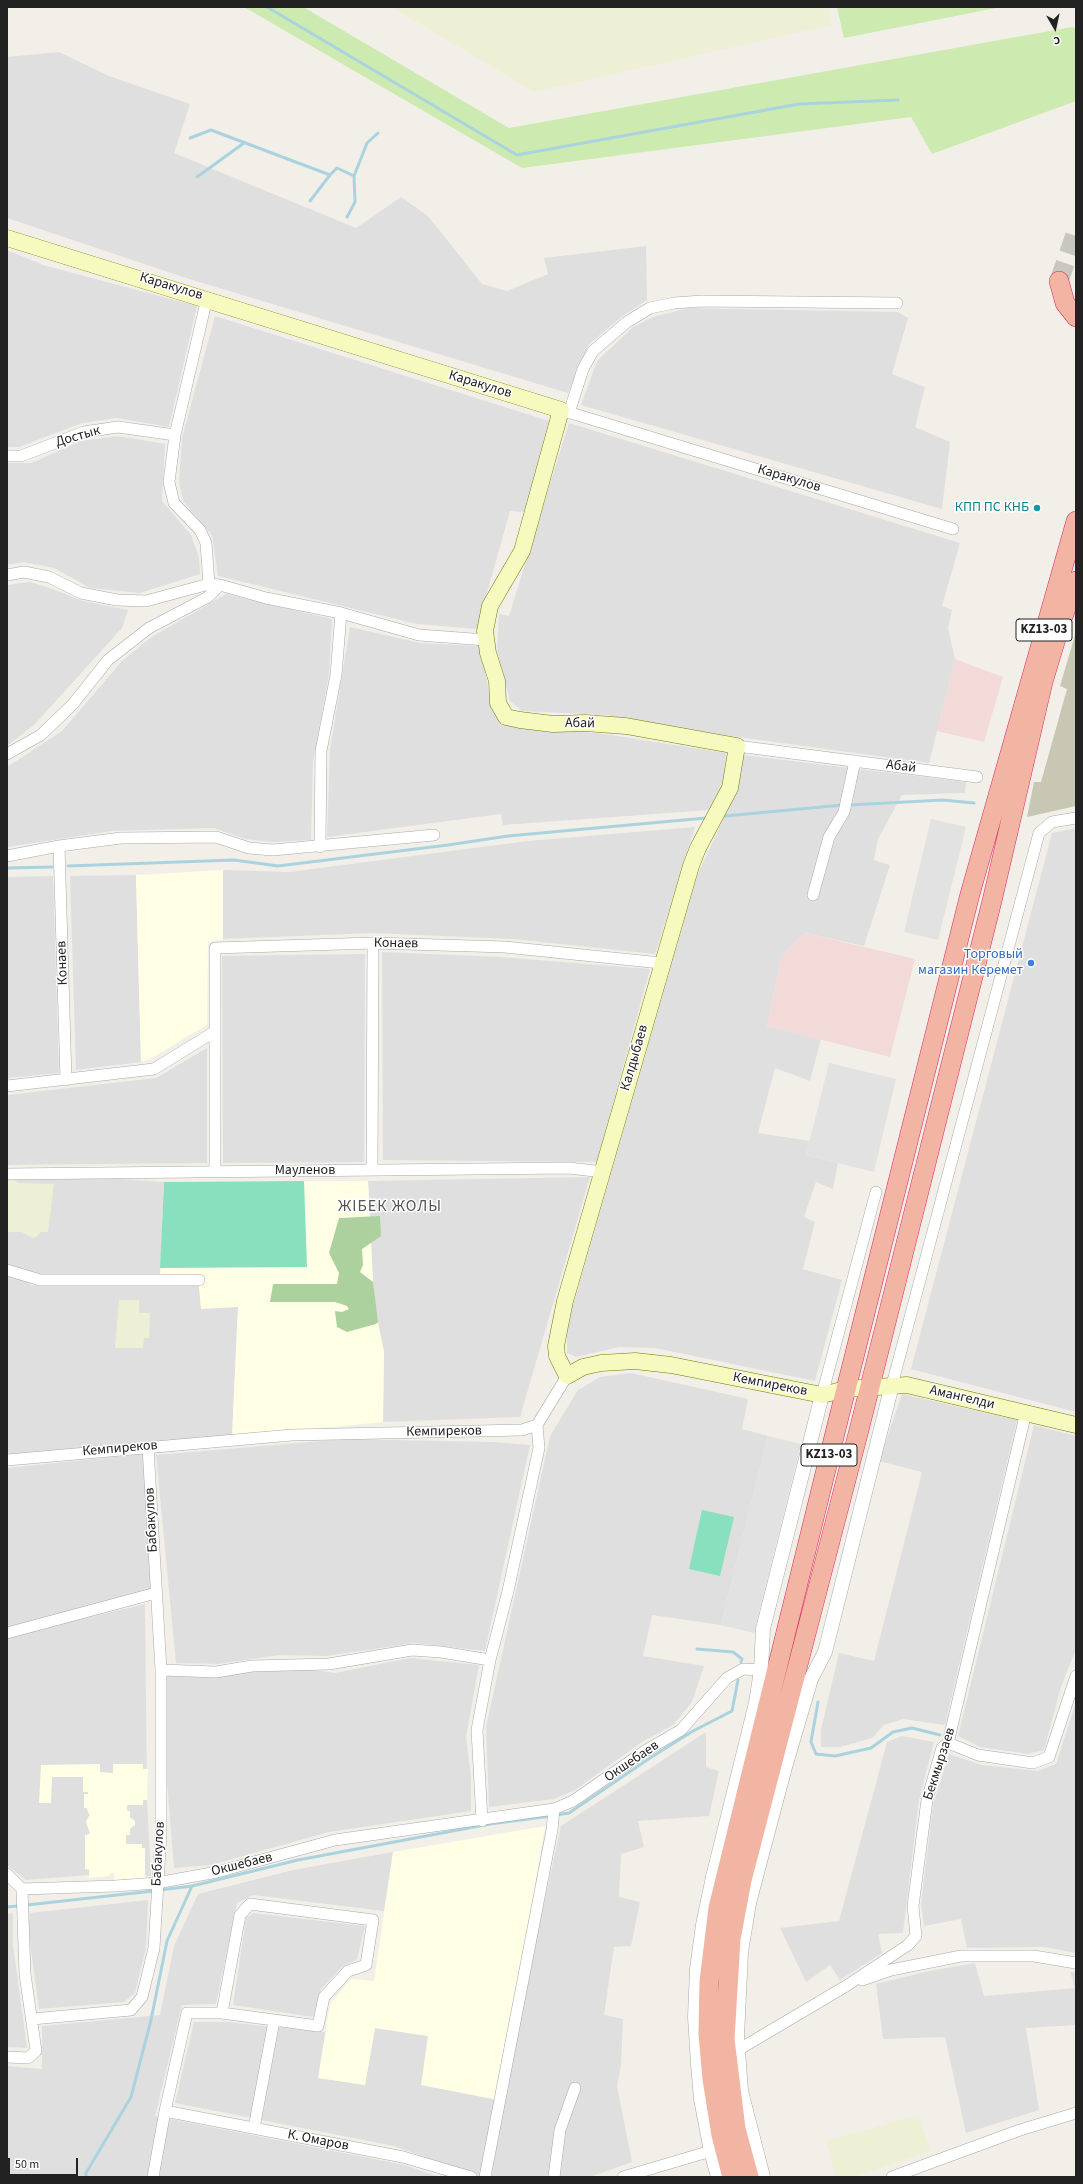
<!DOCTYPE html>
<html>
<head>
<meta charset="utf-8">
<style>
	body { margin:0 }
	#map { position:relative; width:1083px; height:2184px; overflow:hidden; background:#f2efe9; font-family:"Source Sans 3",sans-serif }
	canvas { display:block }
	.frame { position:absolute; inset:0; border:8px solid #222; pointer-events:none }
	.north { position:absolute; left:1035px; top:8px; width:40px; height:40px; -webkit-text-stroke:3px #fff; paint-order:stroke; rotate:171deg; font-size:11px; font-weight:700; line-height:16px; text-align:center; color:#222 }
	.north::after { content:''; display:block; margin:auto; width:14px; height:18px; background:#222; clip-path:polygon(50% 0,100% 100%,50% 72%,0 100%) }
	.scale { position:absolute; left:8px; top:2158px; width:70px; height:18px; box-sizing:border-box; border:2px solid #222; border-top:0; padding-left:5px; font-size:12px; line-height:14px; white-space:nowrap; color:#222; -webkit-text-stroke:3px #fff; paint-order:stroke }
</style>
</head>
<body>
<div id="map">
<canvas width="1083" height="2184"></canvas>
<div class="frame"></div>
<div class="north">С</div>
<div class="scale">50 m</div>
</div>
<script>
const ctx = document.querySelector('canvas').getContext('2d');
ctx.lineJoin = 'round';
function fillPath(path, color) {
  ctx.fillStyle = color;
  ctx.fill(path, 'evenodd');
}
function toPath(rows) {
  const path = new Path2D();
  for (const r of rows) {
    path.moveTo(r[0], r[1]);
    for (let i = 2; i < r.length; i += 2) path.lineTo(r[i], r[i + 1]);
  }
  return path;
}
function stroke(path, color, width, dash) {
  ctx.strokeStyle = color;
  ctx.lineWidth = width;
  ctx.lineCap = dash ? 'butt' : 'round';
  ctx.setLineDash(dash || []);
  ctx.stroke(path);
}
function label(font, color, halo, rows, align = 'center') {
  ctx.font = font + ' "Source Sans 3",sans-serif';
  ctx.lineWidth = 3;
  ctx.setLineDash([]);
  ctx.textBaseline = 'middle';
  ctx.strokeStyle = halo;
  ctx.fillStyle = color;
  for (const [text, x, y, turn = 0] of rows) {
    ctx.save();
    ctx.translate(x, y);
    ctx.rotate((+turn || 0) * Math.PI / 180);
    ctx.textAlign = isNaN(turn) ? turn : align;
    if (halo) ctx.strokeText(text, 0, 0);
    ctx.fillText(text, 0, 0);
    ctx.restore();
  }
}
fillPath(toPath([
	[59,52,109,76,190,104,174,153,356,228,401,197,428,216,482,284,507,291,548,274,544,258,646,246,647,300,624,315,589,344,568,393,186,278,7,218,7,57],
	[7,250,43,265,197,306,169,427,117,418,82,423,19,447,7,447],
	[688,308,898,312,908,318,892,374,925,387,915,427,950,442,942,509,581,405,597,361,633,327,653,317],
	[215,316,549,421,525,512,510,511,477,629,417,624,218,576,212,535,183,501,179,481,182,438],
	[569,423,960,543,942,606,952,610,948,628,955,659,929,763,730,736,606,715,522,711,510,701,497,651,499,614,509,616],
	[118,436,165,444,162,501,191,535,199,557,200,574,140,593,90,588,54,568,23,562,7,565,7,463,31,463,81,441],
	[30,582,50,588,83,601,128,610,122,628,34,725,7,746,7,585],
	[226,594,332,619,329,674,313,762,311,840,273,842,245,839,214,828,112,831,7,847,7,767,62,731,122,661,150,638],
	[350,627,420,643,480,646,492,709,502,725,605,734,726,753,723,786,710,810,503,825,501,814,327,837,330,750],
	[743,755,966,782,965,793,902,795,878,839,874,860,890,865,864,946,805,933,782,955,767,1026,821,1039,810,1081,775,1068,758,1133,810,1141,806,1155,838,1163,833,1189,816,1182,804,1217,815,1222,803,1269,842,1280,815,1381,655,1348,619,1347,576,1357,567,1353,567,1336,573,1306,697,876,736,792],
	[695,827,655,954,513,939,372,933,223,939,223,870,289,872,528,841],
	[1076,828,1076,1412,911,1369,1052,833],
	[136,875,141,1062,76,1070,70,876],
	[53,876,59,1073,7,1078,7,877],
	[382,952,500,957,650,969,597,1162,383,1160],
	[365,954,364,1162,223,1163,222,956],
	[207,1048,207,1163,7,1165,7,1095,156,1078],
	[78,1176,164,1182,160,1278,50,1276,7,1266,7,1177],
	[590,1177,520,1417,383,1422,384,1352,374,1303,368,1181],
	[7,1274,15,1278,17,1275,24,1276,30,1285,42,1286,43,1283,66,1286,199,1284,200,1290,238,1307,232,1437,7,1455],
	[631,1373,748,1399,742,1429,768,1436,721,1625,652,1615,643,1656,704,1666,692,1702,673,1725,642,1742,575,1790,554,1799,489,1807,486,1727,550,1436,578,1390,600,1377],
	[902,1394,1017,1420,945,1725,903,1719,884,1725,872,1738,840,1747,821,1747,821,1730,839,1653,874,1661,922,1472,879,1461],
	[1034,1425,1076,1436,1076,1649,1061,1687,1044,1750,1028,1754,980,1747,958,1736],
	[345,1439,492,1442,530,1445,485,1651,415,1643,326,1656,280,1655,219,1664,176,1663,156,1455],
	[142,1454,145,1457,152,1589,7,1630,7,1468],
	[145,1604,147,1800,151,1876,114,1873,26,1880,7,1865,7,1637],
	[410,1658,479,1665,466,1737,471,1777,471,1811,329,1832,211,1865,174,1868,165,1758,165,1672,284,1666,335,1673],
	[1076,1702,1076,1953,1044,1947,967,1948,961,1919,924,1926,921,1904,933,1805,949,1754,982,1765,1038,1771,1056,1764],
	[706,1732,706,1767,719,1771,709,1816,638,1821,644,1847,621,1854,619,1897,640,1902,631,1946,614,1947,604,2015,623,2019,621,2065,617,2086,632,2162,590,2177,492,2177,495,2138,502,2095,561,1826],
	[902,1736,934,1742,919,1800,903,1933,878,1934,882,1953,840,1980,830,1965,806,1982,780,1928,839,1921,887,1742],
	[393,1852,384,1911,253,1895,237,1903,216,2004,182,2005,155,2116,405,2165,439,2177,7,2177,7,2066,42,2069,42,2026,160,2015,174,1946,198,1894,293,1870],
	[148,1900,146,1948,135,1993,124,2002,39,2009,28,1928,30,1913],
	[13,1913,13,1945,27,2048,7,2047,7,1914],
	[253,1913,365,1926,357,1959,342,1967,321,1989,313,2017,233,2005,246,1918],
	[975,1963,984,1996,1075,1988,1070,1972,1076,1972,1076,2025,1026,2028,1039,2110,966,2133,945,2037,883,2039,876,1984,929,1971],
	[194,2022,225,2022,326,2032,319,2078,365,2085,375,2028,428,2036,498,2100,481,2177,394,2146,175,2103]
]), '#e0dfdf');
fillPath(toPath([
	[955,659,1003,677,984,742,937,731],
	[805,933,915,959,890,1057,767,1026,782,955]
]), '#f2dad9');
fillPath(toPath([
	[223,870,223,939,208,942,207,1025,150,1059,141,1062,136,875],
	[368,1181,374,1303,384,1352,383,1422,232,1437,238,1307,201,1309,198,1277,160,1278,164,1182],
	[100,1764,100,1772,113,1773,113,1764,143,1764,143,1769,148,1769,147,1800,143,1800,143,1805,127,1805,127,1811,130,1811,130,1817,135,1821,135,1825,130,1829,130,1835,126,1835,126,1844,142,1844,142,1848,145,1848,145,1877,144,1880,115,1886,114,1873,109,1874,109,1876,89,1878,89,1870,85,1869,85,1835,90,1834,86,1822,90,1814,88,1813,87,1808,84,1808,84,1794,88,1794,88,1792,83,1792,83,1777,52,1777,51,1803,39,1803,41,1765],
	[545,1826,498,2100,421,2085,428,2036,375,2028,365,2085,318,2078,330,2004,351,1979,374,1981,393,1852]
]), '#ffffe5');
fillPath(toPath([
	[1076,632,1076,806,1027,817,1034,782,1041,782,1067,689,1060,686]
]), '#c7c7b4');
fillPath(toPath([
	[392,7,828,7,832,25,534,92],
	[14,1180,18,1183,54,1184,48,1232,41,1232,36,1237,32,1238,22,1232,7,1232,7,1181],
	[119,1300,139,1300,139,1313,150,1313,149,1338,144,1338,143,1348,115,1348],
	[919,2115,931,2151,854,2177,836,2177,826,2141]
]), '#eef0d5');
fillPath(toPath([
	[244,7,305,8,509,128,1072,27,1076,29,1076,101,932,154,911,117,522,168],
	[837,7,1001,7,844,38]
]), '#cdebb0');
fillPath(toPath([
	[380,1216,381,1236,362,1249,363,1265,360,1272,373,1282,378,1322,376,1324,347,1332,337,1327,335,1311,342,1312,349,1309,347,1306,335,1302,270,1302,273,1284,337,1284,339,1273,329,1253,339,1218]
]), '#add19e');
fillPath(toPath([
	[304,1181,307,1267,160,1268,164,1182],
	[702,1510,734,1517,720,1576,689,1569]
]), '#88e0be');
fillPath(toPath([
	[931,819,966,827,938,940,904,932],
	[829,1063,896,1079,874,1172,806,1155],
	[768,1436,801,1444,754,1633,721,1625]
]), '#e2e2e2');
stroke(toPath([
	[267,7,517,155,799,104,898,100],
	[190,138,211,130,330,175,337,168,354,176,367,143,378,133],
	[197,177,244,143],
	[310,201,330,175],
	[347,217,355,202,354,176],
	[849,805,943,800,974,803],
	[725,816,843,805],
	[68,866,234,860,278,866,448,845,508,836,706,818],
	[7,868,52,867],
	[697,1649,733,1652,742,1659,741,1662],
	[818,1702,811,1742,816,1754,835,1756,871,1748,893,1732,912,1728,940,1735],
	[556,1815,569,1813,650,1758,693,1731,732,1711,738,1680],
	[160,1890,192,1886,298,1860,490,1824,551,1816],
	[27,1905,153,1891],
	[7,1907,18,1906],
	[86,2177,86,2173,131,2097,151,2020,167,1941,192,1886]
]), '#aad3df', 3);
stroke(toPath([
	[1059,281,1076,232]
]), '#c8c6c1', 19, [19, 10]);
const minor = toPath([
	[207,298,175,435,169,482,174,503,200,530,206,543,209,584],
	[561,410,953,529],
	[569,413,583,369,593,351,627,322,650,308,674,303,702,301,897,303],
	[7,456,21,456,84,432,118,427,175,435],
	[7,575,24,572,49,577,81,593,117,600,146,601,209,584,220,585,266,598,341,613,419,635,486,640],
	[737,746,977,777],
	[7,754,41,735,73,704,108,660,149,628,208,597,220,585],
	[59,846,66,1080],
	[320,847,321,751,336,675,341,613],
	[7,856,59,846,121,838,216,837,249,848,273,850,434,835],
	[813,895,829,837,844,812,855,761],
	[7,1086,154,1069,214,1032],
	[372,1170,373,943],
	[215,1171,215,948,373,943,505,947,661,963],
	[7,1174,569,1168,603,1172],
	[7,1270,40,1280,199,1280],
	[892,1385,1039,833,1052,822,1076,818],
	[822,1395,876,1192],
	[7,1460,292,1435,522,1430,537,1425,567,1376],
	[7,1633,156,1593],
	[161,1670,216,1672,252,1666,329,1664,412,1650,441,1652,490,1660],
	[948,1743,978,1755,1033,1763,1049,1757,1076,1676],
	[482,1821,477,1730,490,1660,508,1591,539,1448,537,1425],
	[7,1874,22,1889,115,1886,157,1883,217,1872,335,1840,554,1809,573,1801,645,1751,681,1730,727,1678,743,1669,761,1670],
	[862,1980,891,1970,961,1956,1034,1956,1076,1963],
	[32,2019,131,2010,142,1997,154,1948,161,1834,161,1670,148,1447],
	[738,2050,846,1986,908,1945,916,1936,913,1906,927,1800,942,1748,948,1743,1026,1412],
	[7,2057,28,2058,36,2051,25,1974,22,1889],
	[165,2111,403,2157,471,2177],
	[254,2128,274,2021],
	[153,2177,165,2111,187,2013,222,2013,318,2026,324,1997,348,1971,366,1965,373,1920,250,1904,240,1915,222,2013],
	[485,2177,552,1830,554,1809],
	[554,2177,560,2130,575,2088],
	[623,2177,711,2151],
	[892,2177,1020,2130,1076,2113]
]);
const tertiary = toPath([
	[718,2177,711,2151,701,2099,698,2064,695,2017,697,1969,703,1925,713,1877,756,1703,761,1670,763,1629,822,1395],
	[763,2177,741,2091,737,2037,741,1952,749,1903,785,1767,811,1679,825,1652,892,1385]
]);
const secondary = toPath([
	[7,238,561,410,522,551,490,606,485,631,488,653,497,681,498,703,506,717,520,720,553,724,585,723,626,726,737,746,730,788,698,848,691,866,565,1301,556,1346,557,1356,567,1376,583,1367,601,1363,635,1361,671,1365,822,1395,846,1389,907,1385,1076,1425]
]);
const trunk = toPath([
	[1059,281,1065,303,1076,317],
	[732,2177,721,2135,712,2079,708,2034,709,1982,718,1908,837,1425,970,894,1076,521],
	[749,2177,736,2129,725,2039,731,1939,742,1880,859,1430,992,901,1043,682,1061,622,1076,581]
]);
stroke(minor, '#a9a9a9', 12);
stroke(tertiary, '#a9a9a9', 15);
stroke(secondary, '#707d05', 17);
stroke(trunk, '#dc2a67', 20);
stroke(minor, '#fff', 11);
stroke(tertiary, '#fff', 14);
stroke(secondary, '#f7fabf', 16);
stroke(trunk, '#f2b4a3', 19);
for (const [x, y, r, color] of [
	[1037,508,4,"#0f9aa8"],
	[1031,963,4,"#3f7fe0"]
]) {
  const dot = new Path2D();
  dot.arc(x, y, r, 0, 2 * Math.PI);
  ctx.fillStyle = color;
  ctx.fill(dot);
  stroke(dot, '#fff', 1.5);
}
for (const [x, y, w] of [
	[1044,630,56],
	[829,1455,56]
]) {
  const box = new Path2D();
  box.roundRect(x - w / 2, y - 11, w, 22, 3);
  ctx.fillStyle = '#fff';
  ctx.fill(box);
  stroke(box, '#222', 1);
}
label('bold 13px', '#222', null, [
	["KZ13-03",1044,630],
	["KZ13-03",829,1455]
]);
label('14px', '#222', '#fff', [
	["Каракулов",171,287,17],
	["Каракулов",480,385,17],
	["Достык",78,437,-16],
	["Каракулов",789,479,17],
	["Абай",580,724,1],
	["Абай",901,767,7],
	["Конаев",396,944,1],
	["Конаев",63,963,-92],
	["Калдыбаев",635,1058,-74],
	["Мауленов",305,1171],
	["Кемпиреков",770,1385,11],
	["Амангелди",962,1398,13],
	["Кемпиреков",444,1432,-1],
	["Кемпиреков",120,1449,-5],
	["Бабакулов",152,1520,-93],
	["Окшебаев",632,1762,-34],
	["Бекмырзаев",940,1764,-72],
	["Бабакулов",159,1854,-87],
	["Окшебаев",242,1865,-14],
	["К. Омаров",318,2141,11]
]);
label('14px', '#0d838f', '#fff', [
	["КПП ПС КНБ",1029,508]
], 'right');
label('14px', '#366cbe', '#fff', [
	["Торговый",1023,955],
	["магазин Керемет",1023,971]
], 'right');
ctx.letterSpacing = '1px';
label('16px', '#555', '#fff', [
	["ЖІБЕК ЖОЛЫ",390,1207]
]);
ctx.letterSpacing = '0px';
</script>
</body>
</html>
